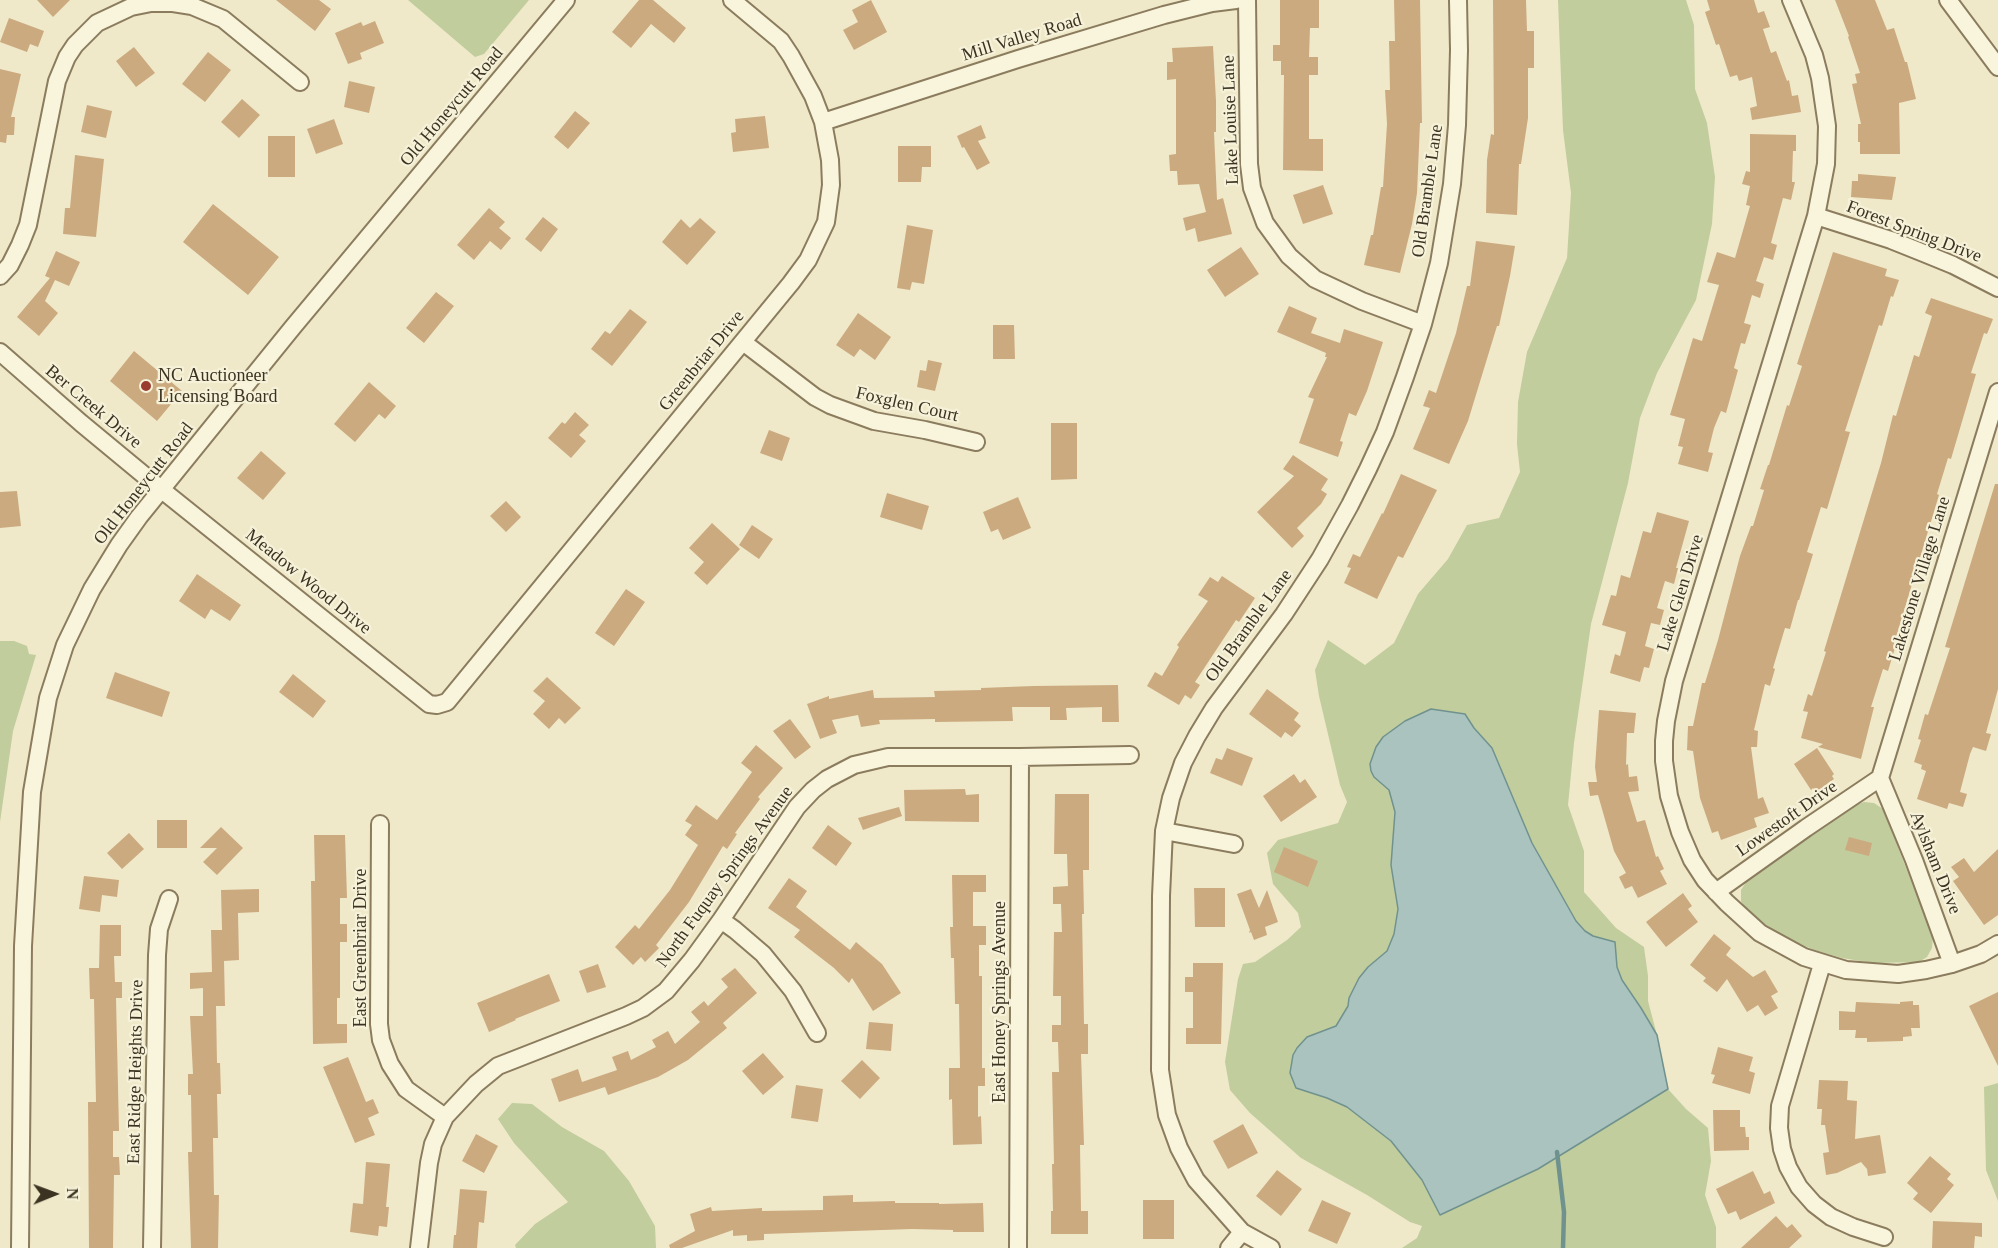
<!DOCTYPE html>
<html>
<head>
<meta charset="utf-8">
<style>
	body { margin:0 }
	#map { position:relative; width:1998px; height:1248px; overflow:hidden; background:#efe9c9; font-family:"Times New Roman",serif }
	canvas { display:block }
	.north { position:absolute; left:24px; top:1164px; width:60px; height:60px; -webkit-text-stroke:4px #f6f2d9; paint-order:stroke; rotate:89deg; font-size:16px; font-weight:700; line-height:24px; text-align:center; color:#3c3221 }
	.north::after { content:''; display:block; margin:auto; width:21px; height:27px; background:#3c3221; clip-path:polygon(50% 0,100% 100%,50% 72%,0 100%) }
</style>
</head>
<body>
<div id="map">
<canvas width="1998" height="1248"></canvas>
<div class="north">N</div>
</div>
<script>
const ctx = document.querySelector('canvas').getContext('2d');
ctx.lineJoin = 'round';
function fillPath(path, color) {
  ctx.fillStyle = color;
  ctx.fill(path, 'evenodd');
}
function toPath(rows) {
  const path = new Path2D();
  for (const r of rows) {
    path.moveTo(r[0], r[1]);
    for (let i = 2; i < r.length; i += 2) path.lineTo(r[i], r[i + 1]);
  }
  return path;
}
function stroke(path, color, width, dash) {
  ctx.strokeStyle = color;
  ctx.lineWidth = width;
  ctx.lineCap = dash ? 'butt' : 'round';
  ctx.setLineDash(dash || []);
  ctx.stroke(path);
}
function label(font, color, halo, rows, align = 'center') {
  ctx.font = font + ' "Times New Roman",serif';
  ctx.lineWidth = 4.5;
  ctx.setLineDash([]);
  ctx.textBaseline = 'middle';
  ctx.strokeStyle = halo;
  ctx.fillStyle = color;
  for (const [text, x, y, turn = 0] of rows) {
    ctx.save();
    ctx.translate(x, y);
    ctx.rotate((+turn || 0) * Math.PI / 180);
    ctx.textAlign = isNaN(turn) ? turn : align;
    if (halo) ctx.strokeText(text, 0, 0);
    ctx.fillText(text, 0, 0);
    ctx.restore();
  }
}
fillPath(toPath([
	[408,0,529,0,484,54,475,57],
	[1558,0,1686,0,1694,25,1695,89,1707,123,1715,177,1712,224,1696,300,1657,373,1640,418,1628,483,1591,624,1574,743,1568,805,1584,851,1584,892,1616,928,1644,947,1648,976,1648,1001,1657,1035,1641,1008,1622,980,1617,967,1615,942,1593,936,1586,931,1576,921,1532,843,1492,748,1474,728,1465,714,1374,777,1389,790,1395,812,1391,865,1398,909,1394,934,1387,951,1368,967,1349,998,1348,1006,1336,1027,1307,1037,1296,1088,1327,1098,1347,1107,1391,1141,1422,1180,1440,1215,1538,1169,1668,1089,1686,1109,1708,1128,1711,1161,1705,1195,1716,1227,1716,1248,1402,1248,1417,1238,1422,1226,1410,1222,1367,1195,1301,1158,1250,1113,1230,1090,1225,1062,1238,979,1243,964,1255,962,1287,940,1301,927,1298,913,1273,884,1267,853,1278,840,1338,823,1347,802,1340,785,1319,696,1315,670,1328,640,1365,665,1394,643,1418,594,1448,559,1467,525,1499,518,1520,472,1517,444,1518,402,1527,352,1567,258,1571,193,1563,130],
	[0,641,14,641,27,646,29,654,36,655,13,731,0,822],
	[1864,802,1874,803,1883,809,1933,937,1932,948,1927,957,1919,962,1873,963,1842,958,1814,950,1787,938,1764,924,1746,909,1741,901,1741,890,1748,879,1856,805],
	[1998,1083,1998,1201,1986,1170,1984,1087],
	[512,1103,532,1104,562,1127,604,1151,629,1181,655,1226,656,1248,516,1248,515,1245,535,1224,568,1202,514,1143,498,1119]
]), '#c1cd9d');
const water = toPath([
	[1431,709,1465,714,1474,728,1492,748,1532,843,1576,921,1585,931,1593,936,1615,942,1617,967,1622,980,1641,1008,1657,1035,1668,1089,1538,1169,1440,1215,1422,1180,1391,1141,1347,1107,1327,1098,1296,1088,1290,1073,1293,1055,1297,1048,1307,1037,1336,1026,1348,1006,1349,998,1359,978,1368,967,1387,951,1394,934,1398,909,1391,865,1395,812,1389,790,1374,777,1371,771,1370,764,1376,747,1383,737,1405,721,1431,709]
]);
fillPath(water, '#aac3bf');
stroke(water, '#70928e', 1.5);
stroke(toPath([
	[1557,1152,1564,1212,1563,1248]
]), '#70928e', 4.5);
fillPath(toPath([
	[37,0,70,0,53,17],
	[276,0,319,0,331,9,315,31],
	[639,0,653,0,686,28,674,43,651,24,631,48,612,32],
	[871,0,887,32,854,50,843,30,858,22,852,10],
	[1280,0,1319,0,1319,28,1310,28,1309,57,1318,57,1318,75,1309,75,1309,139,1323,139,1323,171,1283,170,1284,75,1281,75,1281,61,1273,61,1273,45,1280,45],
	[1394,0,1420,0,1422,123,1420,123,1417,193,1412,224,1400,273,1364,265,1371,235,1373,235,1381,187,1383,187,1387,124,1385,90,1390,90,1389,41,1395,41],
	[1493,0,1526,0,1527,31,1534,31,1534,68,1528,68,1528,118,1521,164,1519,164,1517,215,1486,213,1487,160,1491,134,1494,135],
	[1707,0,1754,0,1758,13,1764,11,1770,27,1763,29,1771,53,1776,51,1787,81,1789,80,1792,96,1798,95,1801,112,1752,120,1750,108,1757,106,1752,77,1739,81,1737,75,1730,77,1719,44,1716,45,1705,12,1710,10],
	[1835,0,1875,0,1887,30,1894,28,1905,62,1907,62,1916,99,1899,103,1900,154,1860,154,1860,142,1858,142,1858,124,1861,124,1852,84,1857,83,1855,74,1860,73,1848,37,1849,36],
	[9,18,44,31,38,47,30,44,27,52,0,42],
	[375,21,384,43,360,53,362,59,348,64,335,33,361,22,363,26],
	[1213,46,1216,101,1216,132,1214,132,1217,200,1223,198,1232,234,1198,242,1195,228,1186,231,1183,218,1206,212,1199,184,1178,185,1177,171,1170,171,1169,155,1176,154,1176,79,1167,80,1167,62,1173,62,1172,48],
	[134,47,155,73,136,87,116,61],
	[208,52,231,70,205,102,182,84],
	[0,69,21,74,11,117,15,117,14,135,7,135,6,143,0,142],
	[349,81,375,87,369,113,344,107],
	[242,99,260,115,239,138,221,122],
	[87,105,112,111,106,138,81,132],
	[575,111,590,123,568,149,554,137],
	[765,116,769,148,733,152,731,133,736,132,735,119],
	[334,119,343,144,316,154,307,129],
	[981,125,986,138,978,141,990,163,977,170,964,147,962,148,957,136],
	[1750,134,1796,135,1796,151,1793,151,1792,182,1795,182,1791,200,1783,198,1771,243,1777,245,1773,260,1764,257,1756,281,1764,284,1760,298,1752,295,1744,323,1751,325,1745,344,1741,343,1734,368,1738,370,1726,413,1721,411,1714,428,1708,452,1713,453,1708,472,1678,464,1683,447,1678,446,1685,419,1670,415,1693,338,1702,341,1719,285,1707,282,1717,252,1735,258,1750,206,1746,205,1750,186,1742,184,1746,171,1750,172],
	[268,136,295,136,295,177,268,177],
	[898,146,931,146,931,167,922,167,921,182,898,182],
	[75,155,104,159,96,237,63,234,65,208,70,208],
	[1858,174,1896,177,1892,200,1851,197,1852,181,1858,181],
	[1323,185,1333,214,1303,224,1293,195],
	[213,204,279,257,248,295,183,242],
	[489,208,505,222,499,228,511,238,501,250,490,241,474,260,457,245],
	[543,217,558,229,541,252,525,239],
	[700,218,716,232,687,265,662,242,681,219,690,228],
	[907,225,933,230,924,284,912,282,910,290,897,288],
	[1476,241,1515,246,1510,276,1499,326,1497,326,1468,421,1449,464,1413,449,1430,408,1423,406,1429,390,1436,393,1456,333,1467,286,1470,286],
	[1241,247,1259,274,1225,297,1207,270],
	[56,251,80,262,69,286,55,280,45,301,58,313,39,336,17,317,50,278,45,276],
	[1833,252,1887,269,1885,276,1899,280,1893,297,1891,296,1882,326,1879,325,1845,431,1850,432,1827,509,1821,507,1807,552,1813,554,1799,600,1798,600,1790,629,1785,628,1773,668,1775,669,1770,686,1765,684,1754,730,1758,731,1757,747,1751,747,1758,799,1763,797,1769,813,1754,818,1757,827,1721,840,1718,831,1712,833,1700,798,1693,751,1687,750,1688,726,1693,726,1702,683,1705,683,1718,640,1740,556,1751,526,1753,526,1764,490,1760,489,1768,465,1769,465,1787,405,1789,406,1802,366,1797,364],
	[436,292,454,306,424,343,406,328],
	[1931,298,1993,319,1987,334,1984,333,1971,373,1976,374,1951,459,1948,458,1937,494,1939,495,1893,647,1895,648,1888,671,1883,669,1871,707,1874,707,1861,759,1818,747,1823,744,1801,738,1808,712,1803,711,1808,694,1812,696,1826,652,1824,651,1881,463,1893,415,1896,416,1914,355,1919,357,1932,316,1925,313],
	[1289,306,1317,318,1311,333,1340,343,1344,329,1383,342,1367,391,1356,416,1349,413,1340,441,1343,442,1338,457,1299,443,1314,399,1308,397,1327,357,1325,357,1326,353,1277,332],
	[630,309,647,322,612,366,591,349,605,331,610,334],
	[858,313,891,337,875,360,860,349,854,357,836,345],
	[993,325,1014,325,1015,359,993,359],
	[134,351,182,391,157,421,110,381],
	[928,360,942,363,935,391,917,387,920,370,926,371],
	[369,382,396,406,385,419,379,414,355,442,334,424],
	[575,412,589,425,579,435,586,441,571,458,548,438,562,422,565,424],
	[1051,423,1077,423,1077,479,1051,480],
	[769,430,790,438,782,461,760,453],
	[261,451,286,473,263,500,237,478],
	[1293,455,1328,479,1321,490,1327,494,1321,504,1297,528,1304,536,1292,548,1257,512,1294,476,1283,469],
	[1401,474,1437,490,1403,558,1398,556,1377,599,1344,583,1351,568,1347,567,1353,554,1360,557,1382,513,1383,514],
	[1995,484,1998,484,1998,689,1986,733,1991,734,1986,751,1973,747,1970,754,1960,792,1967,794,1963,807,1949,803,1947,809,1917,799,1926,771,1921,769,1922,765,1914,762,1921,740,1918,739,1925,714,1928,715,1950,648,1945,647],
	[17,491,21,526,0,528,0,492],
	[887,493,929,506,922,530,880,517],
	[1018,497,1031,528,1003,540,998,529,991,532,983,512],
	[506,501,521,517,506,532,490,516],
	[1657,512,1689,521,1676,568,1678,568,1674,584,1665,581,1657,608,1664,610,1660,625,1651,623,1645,646,1654,649,1649,668,1644,667,1640,682,1610,673,1615,654,1620,656,1626,632,1602,625,1611,595,1616,596,1621,575,1630,578,1643,531,1651,533],
	[712,523,740,549,707,585,694,573,704,562,689,548],
	[752,525,773,539,759,559,739,545],
	[197,574,241,605,230,621,211,609,205,619,179,601],
	[1222,576,1255,598,1239,622,1236,620,1195,682,1200,685,1191,699,1185,695,1179,705,1147,686,1155,672,1162,676,1179,647,1177,645,1208,601,1198,595,1210,577,1218,582],
	[626,589,645,602,614,646,595,633],
	[115,672,170,692,162,717,106,698],
	[293,674,326,701,313,718,279,692],
	[547,677,581,708,565,724,559,718,549,729,533,714,545,701,533,691],
	[1118,685,1119,722,1102,722,1102,707,1066,708,1067,720,1050,720,1050,707,1012,707,1013,721,935,722,935,719,879,720,880,724,861,727,858,715,832,720,837,733,820,739,807,704,829,696,829,699,873,690,874,698,935,697,934,691,981,690,981,688,1033,686],
	[1267,689,1299,713,1294,720,1301,726,1292,737,1285,732,1281,738,1249,714],
	[1599,710,1636,713,1634,733,1627,733,1626,765,1628,764,1629,777,1637,776,1639,791,1628,792,1637,822,1645,820,1656,857,1658,856,1664,869,1660,871,1667,884,1638,898,1632,886,1625,889,1619,877,1626,873,1614,851,1598,795,1590,796,1588,782,1597,782,1595,767],
	[790,719,811,747,795,759,773,731],
	[756,745,783,768,758,797,760,799,735,833,737,834,727,849,723,846,689,902,656,945,659,948,645,962,641,957,633,965,615,947,635,925,639,929,670,890,698,845,685,835,692,825,685,821,696,805,717,820,752,772,741,763],
	[1227,748,1253,758,1242,786,1210,773,1216,758,1222,760],
	[1817,748,1834,774,1832,776,1834,779,1816,792,1813,788,1811,790,1794,764],
	[1294,774,1300,783,1305,779,1317,797,1281,822,1263,796],
	[965,789,966,795,979,794,979,822,905,821,904,790],
	[1055,794,1089,794,1089,870,1083,870,1084,914,1082,914,1084,1024,1088,1024,1088,1054,1081,1054,1084,1145,1080,1145,1081,1211,1088,1211,1088,1234,1051,1234,1051,1211,1053,1211,1052,1164,1054,1164,1052,1072,1059,1072,1058,1042,1052,1042,1052,1025,1061,1025,1061,996,1053,996,1054,932,1062,932,1061,904,1053,904,1053,887,1068,886,1067,854,1054,854],
	[899,807,902,816,863,830,858,818],
	[157,820,187,820,187,848,157,848],
	[828,825,852,843,836,866,812,848],
	[221,827,243,848,217,875,203,862,217,848,200,848],
	[129,833,144,849,122,869,107,853],
	[314,835,345,835,347,898,340,898,340,924,347,924,347,942,340,942,340,998,337,998,337,1024,347,1024,347,1043,313,1044,311,881,315,881],
	[1849,837,1872,843,1869,856,1845,850],
	[1284,847,1318,861,1308,887,1274,872],
	[1998,849,1998,915,1984,925,1953,881,1959,877,1951,867,1964,858,1974,872],
	[952,875,986,875,986,892,973,892,973,926,986,926,986,945,979,945,979,976,982,976,982,1068,985,1068,985,1086,978,1086,978,1117,981,1116,982,1144,953,1145,952,1099,949,1100,949,1068,960,1068,959,1004,955,1004,954,958,951,958,950,927,953,927],
	[84,876,119,880,117,897,102,895,100,912,79,909],
	[789,878,807,891,796,907,850,950,856,942,882,964,901,993,873,1011,852,978,849,983,834,968,794,937,800,930,768,908],
	[1194,888,1225,888,1225,927,1195,927],
	[259,889,259,912,238,913,239,960,224,961,225,1006,216,1006,217,1063,220,1063,221,1094,217,1094,218,1138,213,1138,214,1195,219,1195,218,1248,191,1248,188,1152,192,1152,191,1095,188,1095,188,1074,193,1074,190,1016,203,1016,203,988,190,989,190,973,212,972,211,930,222,930,221,890],
	[1251,889,1259,908,1267,890,1278,922,1265,927,1267,935,1254,940,1251,932,1249,933,1250,930,1237,894],
	[1683,893,1692,906,1688,909,1698,922,1666,947,1646,922],
	[100,925,121,925,121,956,114,956,115,982,122,982,122,998,116,998,119,1131,113,1131,113,1157,119,1157,120,1175,114,1175,113,1248,89,1248,88,1102,96,1102,94,999,90,999,89,968,99,968],
	[1714,934,1731,948,1726,955,1753,977,1765,970,1778,992,1771,996,1778,1008,1765,1016,1758,1005,1747,1012,1727,979,1717,992,1703,981,1706,978,1690,965],
	[1193,963,1223,963,1221,1044,1186,1044,1186,1028,1193,1028,1193,992,1185,992,1185,977,1193,977],
	[598,964,606,987,587,993,579,971],
	[735,968,757,993,723,1023,727,1028,688,1060,658,1077,608,1095,605,1087,559,1102,551,1079,578,1069,582,1082,617,1070,612,1057,628,1051,631,1060,656,1047,652,1040,668,1031,675,1044,700,1022,691,1012,704,1001,708,1006,728,987,721,979],
	[549,974,560,1001,515,1019,516,1020,489,1032,477,1003],
	[1998,992,1998,1066,1969,1006],
	[1913,1001,1913,1005,1919,1005,1920,1028,1911,1028,1912,1036,1903,1037,1903,1041,1867,1042,1867,1038,1855,1038,1856,1030,1839,1030,1839,1011,1855,1012,1856,1002,1900,1004,1900,1002],
	[869,1022,893,1024,891,1051,866,1049],
	[1718,1047,1753,1057,1749,1071,1755,1073,1750,1094,1712,1083,1715,1075,1711,1074],
	[763,1053,784,1077,763,1095,742,1071],
	[348,1057,366,1102,373,1099,379,1113,368,1118,375,1135,355,1143,323,1067],
	[862,1060,880,1078,860,1099,841,1081],
	[1819,1080,1848,1081,1847,1100,1857,1101,1855,1139,1880,1135,1886,1173,1868,1176,1867,1169,1861,1162,1837,1173,1826,1175,1823,1153,1829,1152,1825,1125,1821,1125,1822,1109,1817,1109],
	[796,1085,823,1089,818,1122,791,1118],
	[1713,1110,1740,1110,1740,1127,1745,1127,1746,1137,1749,1137,1749,1150,1714,1151],
	[1243,1124,1258,1153,1228,1169,1213,1141],
	[476,1134,498,1146,484,1173,462,1161],
	[1930,1156,1951,1174,1947,1179,1954,1185,1931,1213,1913,1199,1918,1193,1907,1183],
	[366,1162,390,1164,386,1207,389,1207,387,1227,379,1226,378,1236,350,1232,353,1203,363,1204],
	[1277,1170,1302,1189,1281,1216,1256,1196],
	[1753,1171,1764,1194,1770,1191,1775,1203,1740,1220,1736,1211,1728,1214,1716,1189],
	[460,1189,487,1191,484,1223,479,1222,477,1248,453,1248,454,1235,456,1235],
	[853,1195,853,1202,895,1201,895,1203,939,1203,939,1204,983,1203,984,1232,953,1232,953,1230,912,1229,764,1234,764,1240,747,1241,747,1235,733,1236,733,1230,682,1248,670,1248,669,1245,695,1231,690,1214,711,1207,712,1211,762,1208,762,1211,823,1210,823,1196],
	[1143,1200,1174,1200,1174,1239,1143,1239],
	[1322,1200,1351,1213,1337,1244,1308,1231],
	[1776,1216,1787,1228,1792,1224,1802,1236,1789,1248,1741,1248],
	[1933,1221,1982,1223,1982,1237,1975,1236,1974,1248,1932,1248]
]), '#ccaa80');
const street = toPath([
	[1247,0,1249,164,1252,188,1265,223,1289,256,1315,279,1362,301,1423,324],
	[1791,0,1814,55,1820,78,1827,126,1826,164,1816,216,1674,681,1666,721,1664,741,1664,761,1669,796,1680,832,1692,860,1705,880,1727,903,1760,933,1804,957,1846,970,1898,974,1926,970,1952,964,1981,954,1998,944],
	[1948,0,1998,67],
	[823,122,1018,59,1164,15,1212,3,1236,0],
	[1816,216,1891,240,1926,254,1953,265,1998,288],
	[0,276,10,265,20,245,28,225,57,81,67,57,75,45,97,23,131,7,151,3,173,3,192,6,223,19,300,82],
	[743,342,815,397,830,405,874,421,925,430,976,442],
	[0,352,81,423,162,490,429,704,437,705,447,702,791,283,808,260,826,222,831,185,830,160,823,122,813,96,791,56,781,41,732,0],
	[1880,778,1998,392],
	[1880,778,1914,860,1952,964],
	[380,824,379,1024,381,1040,390,1064,406,1089,445,1117],
	[1164,831,1234,844],
	[1716,892,1806,828,1880,778],
	[721,920,735,930,763,954,793,991,817,1033],
	[1822,964,1780,1106,1779,1128,1782,1149,1788,1167,1799,1187,1814,1204,1831,1217,1853,1227,1884,1237],
	[20,1248,23,946,32,792,48,698,65,645,92,589,119,545,139,517,293,327,566,0],
	[152,1248,157,955,159,929,169,899],
	[419,1248,429,1163,433,1144,445,1117,476,1084,498,1066,626,1016,643,1008,666,991,692,960,721,920,797,807,813,790,827,779,854,765,888,757,1020,757,1130,755],
	[1018,1248,1020,757],
	[1229,1248,1242,1232],
	[1271,1248,1242,1232,1196,1180,1179,1148,1167,1115,1160,1070,1161,896,1164,831,1171,798,1183,763,1197,736,1214,708,1284,614,1320,559,1350,505,1368,469,1385,432,1405,377,1423,324,1439,263,1452,184,1457,125,1459,50,1458,0]
]);
stroke(street, '#8b7c5e', 20);
stroke(street, '#f9f5dd', 16);
for (const [x, y, r, color] of [
	[146,386,6,"#9a3c2e"]
]) {
  const dot = new Path2D();
  dot.arc(x, y, r, 0, 2 * Math.PI);
  ctx.fillStyle = color;
  ctx.fill(dot);
  stroke(dot, '#f6f2d9', 2);
}
label('18px', '#3c3221', '#f6f2d9', [
	["Mill Valley Road",1022,38,-17],
	["Old Honeycutt Road",452,107,-50],
	["Lake Louise Lane",1231,120,-92],
	["Old Bramble Lane",1428,191,-82],
	["Forest Spring Drive",1914,232,21],
	["Greenbriar Drive",702,361,-51],
	["Foxglen Court",907,405,13],
	["Ber Creek Drive",93,407,40],
	["Old Honeycutt Road",144,484,-52],
	["Lakestone Village Lane",1920,579,-73],
	["Meadow Wood Drive",308,582,39],
	["Lake Glen Drive",1681,593,-73],
	["Old Bramble Lane",1249,626,-54],
	["Lowestoft Drive",1787,819,-35],
	["Aylsham Drive",1935,863,68],
	["North Fuquay Springs Avenue",725,877,-54],
	["East Greenbriar Drive",361,948,-90],
	["East Honey Springs Avenue",1000,1002,-90],
	["East Ridge Heights Drive",136,1072,-89]
]);
label('18px', '#3c3221', '#f6f2d9', [
	["NC Auctioneer",158,376],
	["Licensing Board",158,397]
], 'left');
</script>
</body>
</html>
